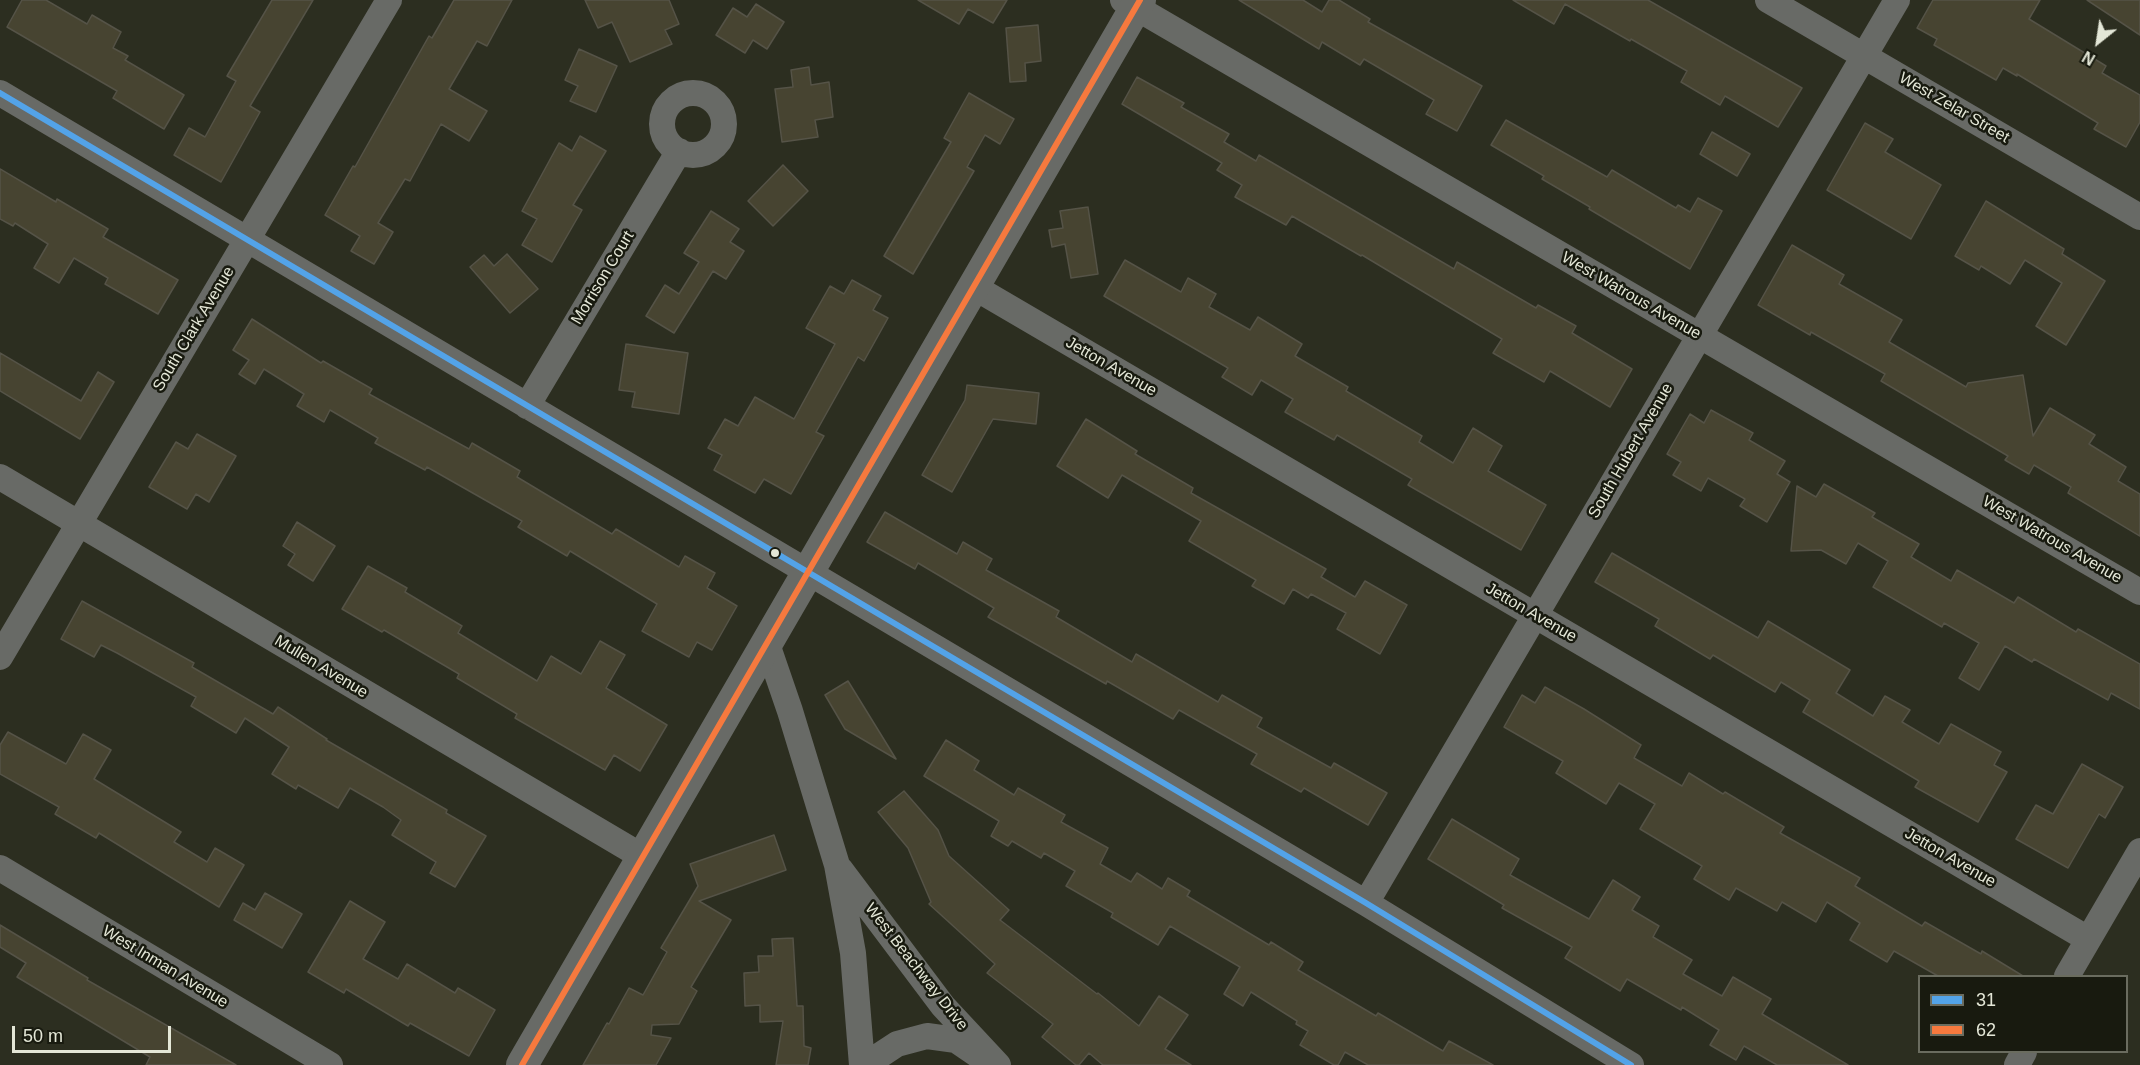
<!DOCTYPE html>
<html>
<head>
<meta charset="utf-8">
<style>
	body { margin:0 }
	#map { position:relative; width:2140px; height:1065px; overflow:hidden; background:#2c2e20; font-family:Helvetica,sans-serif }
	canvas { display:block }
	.legend { position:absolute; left:1918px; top:975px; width:210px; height:78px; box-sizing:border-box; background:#181a0f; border:2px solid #6a6c5f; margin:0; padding:8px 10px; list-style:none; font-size:18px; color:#e4e7d7 }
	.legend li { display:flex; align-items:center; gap:12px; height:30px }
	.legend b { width:30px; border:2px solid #6a6c5f }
	.north { position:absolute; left:2068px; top:12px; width:60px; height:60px; -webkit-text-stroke:4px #181a0f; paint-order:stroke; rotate:210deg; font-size:16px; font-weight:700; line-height:24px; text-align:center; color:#e4e7d7 }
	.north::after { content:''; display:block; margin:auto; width:21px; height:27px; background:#e4e7d7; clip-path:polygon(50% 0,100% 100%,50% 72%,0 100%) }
	.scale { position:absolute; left:12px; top:1026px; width:159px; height:27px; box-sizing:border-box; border:3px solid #e4e7d7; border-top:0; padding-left:8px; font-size:18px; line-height:21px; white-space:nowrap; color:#e4e7d7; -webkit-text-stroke:4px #181a0f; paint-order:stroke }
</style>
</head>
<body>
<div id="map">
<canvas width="2140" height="1065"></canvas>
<ul class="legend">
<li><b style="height:8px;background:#53a3e8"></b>31</li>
<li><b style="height:8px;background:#f6793e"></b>62</li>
</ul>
<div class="north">N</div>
<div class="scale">50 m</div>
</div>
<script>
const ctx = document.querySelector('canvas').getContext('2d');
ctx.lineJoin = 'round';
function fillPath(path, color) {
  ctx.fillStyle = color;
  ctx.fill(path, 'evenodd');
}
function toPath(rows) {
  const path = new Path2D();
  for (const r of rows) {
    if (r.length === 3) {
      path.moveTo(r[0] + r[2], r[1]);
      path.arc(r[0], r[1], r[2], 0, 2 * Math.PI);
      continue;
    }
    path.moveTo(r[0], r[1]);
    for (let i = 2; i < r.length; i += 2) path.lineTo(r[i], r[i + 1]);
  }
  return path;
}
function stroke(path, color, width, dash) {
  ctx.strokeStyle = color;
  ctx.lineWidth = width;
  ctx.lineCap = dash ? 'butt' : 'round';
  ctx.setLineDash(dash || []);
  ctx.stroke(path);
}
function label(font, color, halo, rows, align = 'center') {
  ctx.font = font + ' Helvetica,sans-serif';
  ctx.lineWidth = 5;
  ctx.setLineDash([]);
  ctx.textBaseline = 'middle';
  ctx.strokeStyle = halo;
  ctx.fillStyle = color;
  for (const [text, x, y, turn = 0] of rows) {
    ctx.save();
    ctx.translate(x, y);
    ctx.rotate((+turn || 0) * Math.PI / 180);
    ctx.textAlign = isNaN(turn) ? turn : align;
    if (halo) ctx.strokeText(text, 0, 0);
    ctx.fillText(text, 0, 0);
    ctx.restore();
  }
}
const building = toPath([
	[22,0,46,0,87,24,92,15,121,32,113,48,128,56,125,60,184,95,164,129,113,98,117,91,7,27,22,0],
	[272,0,313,0,250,106,260,112,221,182,174,155,189,128,205,137,236,81,227,76,272,0],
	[454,0,512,0,487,46,477,41,449,89,487,111,469,141,441,124,410,181,405,179,378,223,393,232,374,264,351,251,360,236,325,215,353,166,355,167,429,36,432,38,454,0],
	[585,0,669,0,679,24,665,30,672,44,630,62,612,22,598,28,585,0],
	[918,0,1007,0,993,23,968,9,959,24,918,0],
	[1239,0,1303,0,1322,12,1329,0,1339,0,1370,19,1368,22,1482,86,1457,131,1426,114,1434,100,1364,59,1360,65,1322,42,1319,49,1239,0],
	[1513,0,1648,0,1802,88,1778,127,1725,96,1720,105,1681,82,1687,71,1631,39,1630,41,1565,4,1554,24,1513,0],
	[1933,0,2040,0,2029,19,2106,66,2102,73,2140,95,2140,122,2126,147,2094,129,2098,123,2017,74,2017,76,2003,68,1996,80,1934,45,1937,39,1917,28,1933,0],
	[2087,0,2140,0,2140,35,2087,0],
	[756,4,784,22,767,49,753,40,745,53,716,35,733,8,747,17,756,4],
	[1038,25,1041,61,1025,63,1026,81,1010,82,1006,28,1038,25],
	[579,49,617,66,596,112,570,101,578,86,565,80,579,49],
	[809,67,811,85,829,82,833,117,815,120,818,137,782,142,775,89,793,87,791,70,809,67],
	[1137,77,1184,103,1181,107,1229,134,1224,142,1256,161,1259,155,1454,269,1457,262,1536,308,1538,305,1576,326,1572,333,1632,369,1610,407,1550,371,1544,382,1493,353,1502,339,1362,255,1361,256,1292,216,1286,225,1235,197,1242,185,1217,170,1222,163,1122,104,1137,77],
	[969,93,1014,119,1000,144,985,135,967,167,974,171,913,274,884,256,951,142,944,138,969,93],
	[1506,120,1607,177,1612,170,1676,208,1678,205,1690,212,1698,198,1722,211,1690,269,1589,209,1590,207,1542,179,1544,176,1491,145,1506,120],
	[1865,123,1893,139,1885,152,1941,185,1911,239,1827,190,1865,123],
	[1712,132,1750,154,1737,176,1700,154,1712,132],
	[580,136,606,151,573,205,582,210,552,262,522,245,537,219,522,211,559,143,572,151,580,136],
	[783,165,808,191,773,226,748,201,783,165],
	[0,169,56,202,57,199,108,229,103,237,178,280,158,314,105,284,108,278,74,258,59,283,34,268,48,244,15,223,13,226,0,219,0,169],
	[1986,201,2064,249,2062,254,2105,281,2066,345,2036,326,2062,283,2025,260,2010,284,1981,266,1979,270,1955,256,1986,201],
	[1088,207,1098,274,1071,278,1065,244,1052,247,1049,230,1063,228,1060,211,1088,207],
	[711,211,739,229,730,242,744,251,726,279,713,271,674,333,646,316,665,285,679,294,699,262,684,253,711,211],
	[1792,245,1844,275,1839,284,1902,320,1889,342,1966,387,1968,383,2023,375,2033,436,2050,408,2095,435,2089,444,2126,467,2118,481,2140,494,2140,536,2068,493,2071,487,2034,465,2029,474,2005,460,2008,456,1881,381,1885,374,1811,332,1810,335,1758,305,1792,245],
	[507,254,538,289,510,313,470,267,484,255,494,266,507,254],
	[1125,260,1181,292,1188,278,1216,294,1209,307,1250,330,1258,317,1302,344,1295,356,1348,387,1346,391,1422,436,1419,442,1453,463,1473,428,1502,446,1488,471,1546,505,1521,550,1408,485,1412,479,1337,435,1334,440,1285,412,1293,399,1261,380,1252,395,1222,377,1228,368,1104,296,1125,260],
	[852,280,881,296,873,310,888,318,864,361,858,357,816,432,824,436,791,494,764,479,755,493,714,470,722,455,708,448,725,419,738,426,755,397,794,419,835,344,806,328,830,286,844,294,852,280],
	[252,319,321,363,323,361,372,389,369,394,469,449,472,443,520,471,517,477,612,534,616,529,679,567,685,556,715,573,707,588,737,606,712,650,697,642,689,657,642,631,657,604,570,551,567,556,518,527,522,521,427,467,425,470,375,443,378,438,330,410,324,422,297,406,304,394,264,369,255,384,239,374,249,360,233,350,252,319],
	[626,344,688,353,679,414,632,407,635,392,619,390,626,344],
	[0,353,81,401,98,372,114,382,80,439,0,391,0,353],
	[967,385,1039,393,1036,424,993,419,952,492,922,475,965,400,967,385],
	[1711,410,1753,433,1749,440,1785,461,1777,474,1790,482,1767,522,1740,506,1745,499,1708,478,1701,491,1673,475,1681,462,1667,454,1690,414,1704,423,1711,410],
	[1086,419,1137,451,1135,454,1193,488,1191,493,1326,569,1321,577,1355,597,1365,581,1407,605,1380,654,1337,629,1346,613,1311,594,1308,598,1293,589,1284,604,1252,586,1256,580,1189,541,1201,521,1122,475,1108,498,1057,466,1086,419],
	[197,434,236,456,209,502,196,494,187,509,149,487,176,442,188,449,197,434],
	[1824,484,1875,513,1872,517,1919,544,1911,557,1951,581,1957,570,2014,603,2018,597,2076,632,2078,629,2140,664,2140,709,2111,693,2108,700,2034,659,2032,662,2005,646,1979,690,1959,678,1979,643,1944,623,1942,627,1873,587,1888,561,1858,543,1846,564,1821,550,1791,551,1797,486,1816,497,1824,484],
	[885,512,957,554,963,542,992,559,986,570,1059,611,1056,617,1132,662,1136,654,1218,702,1222,695,1262,718,1257,727,1331,768,1334,763,1387,793,1368,825,1304,788,1301,792,1251,764,1257,754,1179,710,1173,719,1107,681,1106,684,988,617,994,608,918,563,915,569,867,542,885,512],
	[297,522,335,546,313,581,288,565,295,554,283,546,297,522],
	[1612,553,1758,638,1768,621,1850,670,1836,693,1873,716,1885,696,1910,710,1902,722,1939,744,1951,724,2001,752,1994,765,2007,772,1978,822,1915,787,1919,781,1803,712,1810,700,1781,682,1775,692,1713,655,1710,659,1655,626,1659,619,1595,582,1612,553],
	[368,566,407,588,405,592,462,626,458,633,537,681,551,656,581,674,600,641,625,655,606,688,667,725,640,771,614,755,605,770,515,718,517,714,457,678,459,674,384,630,382,632,342,609,368,566],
	[82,601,194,663,192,667,273,714,278,707,327,739,326,740,447,810,446,813,486,836,455,887,430,873,436,862,392,835,401,820,383,807,350,788,338,808,298,785,296,789,272,774,289,747,245,718,236,733,191,706,196,697,117,653,101,645,94,657,61,639,82,601],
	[848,681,896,759,845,729,825,695,848,681],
	[1545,687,1584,709,1641,745,1634,758,1682,786,1689,773,1723,794,1725,792,1784,827,1780,833,1860,878,1855,886,1922,926,1925,922,1981,954,1982,951,2023,976,1938,976,1894,951,1887,962,1850,940,1860,923,1827,902,1816,922,1782,902,1777,911,1736,888,1729,900,1694,879,1702,866,1640,829,1655,804,1619,783,1606,804,1556,773,1563,761,1504,727,1522,695,1535,703,1545,687],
	[8,732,66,764,83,734,111,750,94,779,181,832,174,842,207,862,215,848,244,865,219,907,99,833,96,838,55,814,59,807,0,774,0,745,8,732],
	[946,740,979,761,974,770,1014,795,1018,788,1065,815,1061,822,1108,848,1100,864,1131,882,1137,873,1162,889,1168,878,1190,891,1187,896,1269,945,1271,942,1303,962,1298,970,1376,1016,1378,1013,1443,1051,1449,1041,1493,1065,1368,1065,1345,1052,1338,1065,1334,1065,1300,1045,1308,1031,1296,1024,1297,1021,1251,992,1243,1006,1224,994,1240,967,1170,926,1158,945,1111,917,1113,913,1066,886,1075,871,1044,853,1041,858,1012,841,1008,846,991,836,999,821,924,776,946,740],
	[2082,764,2123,787,2105,818,2099,814,2068,868,2016,839,2036,805,2053,814,2082,764],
	[904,791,938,830,949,856,1009,910,1000,920,1097,994,1098,993,1139,1026,1159,996,1188,1015,1165,1049,1191,1065,1103,1065,1089,1053,1079,1065,1076,1065,1042,1037,1053,1024,987,973,995,964,929,904,931,902,908,848,878,812,904,791],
	[1452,819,1519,859,1510,875,1589,919,1613,880,1640,897,1632,910,1659,926,1653,937,1692,960,1683,974,1722,996,1733,977,1771,999,1762,1014,1848,1065,1777,1065,1744,1046,1736,1060,1710,1045,1719,1030,1682,1007,1681,1010,1627,979,1620,991,1565,958,1572,947,1502,908,1504,905,1428,859,1452,819],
	[774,835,786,870,699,901,731,920,691,987,697,991,679,1024,652,1025,651,1035,671,1038,656,1065,583,1065,607,1023,609,1024,629,988,643,995,667,952,661,948,698,886,690,864,774,835],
	[265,893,302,914,282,948,234,920,243,903,255,910,265,893],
	[350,901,385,922,363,959,398,979,407,964,455,993,458,988,495,1010,469,1056,410,1023,408,1026,346,989,344,993,308,972,350,901],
	[0,925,88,978,87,980,236,1065,146,1065,150,1057,17,977,26,963,0,947,0,925],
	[793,938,797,1006,803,1006,804,1046,811,1048,808,1065,776,1065,783,1021,760,1022,760,1005,745,1006,744,973,759,972,758,956,773,956,772,939,793,938]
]);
fillPath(building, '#474431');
stroke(building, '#555347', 1.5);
stroke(toPath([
	[1123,0,2140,592],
	[1768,0,2140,217],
	[0,93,1366,903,1631,1065],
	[693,124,31],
	[974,287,2088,939],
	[527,406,679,151],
	[0,477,643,857],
	[767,644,790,711,837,865,853,953,862,1065],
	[0,657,389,0],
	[0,868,330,1065],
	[840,869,943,1006,998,1065],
	[1366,903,1897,0],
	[2067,976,2140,851],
	[865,1065,897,1044,927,1036,956,1040,978,1055],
	[2017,1065,2024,1052]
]), '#686a66', 26);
stroke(toPath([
	[522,1065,1140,0]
]), '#686a66', 32);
stroke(toPath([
	[0,93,1366,903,1631,1065]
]), '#53a3e8', 6);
stroke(toPath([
	[522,1065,1140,0]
]), '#f6793e', 6);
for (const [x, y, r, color] of [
	[775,553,5,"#e4e7d7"]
]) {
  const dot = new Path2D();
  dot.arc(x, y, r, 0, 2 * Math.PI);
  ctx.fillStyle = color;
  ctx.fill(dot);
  stroke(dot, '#181a0f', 2);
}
label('16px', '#e4e7d7', '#181a0f', [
	["West Zelar Street",1954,108,30],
	["Morrison Court",603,278,-59],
	["West Watrous Avenue",1631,296,30],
	["South Clark Avenue",194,329,-59],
	["Jetton Avenue",1111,367,30],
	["South Hubert Avenue",1631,451,-60],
	["West Watrous Avenue",2052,540,30],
	["Jetton Avenue",1531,613,30],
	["Mullen Avenue",321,667,31],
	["Jetton Avenue",1950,858,30],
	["West Inman Avenue",165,967,31],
	["West Beachway Drive",916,967,52]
]);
</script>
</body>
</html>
